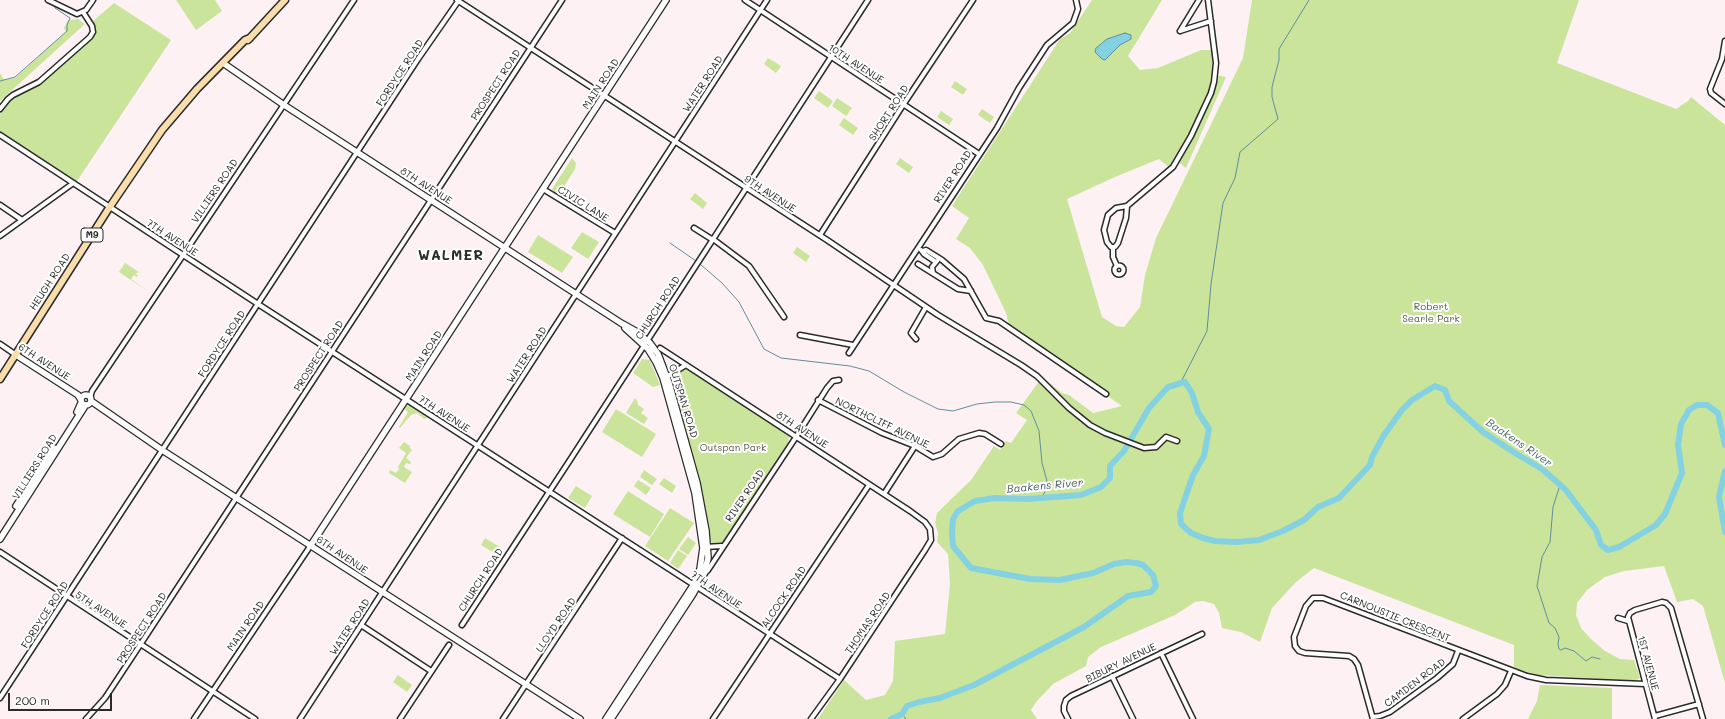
<!DOCTYPE html>
<html>
<head>
<meta charset="utf-8">
<style>
	body { margin:0 }
	#map { position:relative; width:1725px; height:719px; overflow:hidden; background:#fdf1f4; font-family:Mali,sans-serif }
	canvas { display:block }
	.scale { position:absolute; left:8px; top:693px; width:104px; height:18px; box-sizing:border-box; border:2px solid #2b2b2b; border-top:0; padding-left:5px; font-size:12px; line-height:14px; white-space:nowrap; color:#2b2b2b; -webkit-text-stroke:3px #fff; paint-order:stroke }
</style>
</head>
<body>
<div id="map">
<canvas width="1725" height="719"></canvas>
<div class="scale">200 m</div>
</div>
<script>
const ctx = document.querySelector('canvas').getContext('2d');
ctx.lineJoin = 'round';
function fillPath(path, color) {
  ctx.fillStyle = color;
  ctx.fill(path, 'evenodd');
}
function toPath(rows) {
  const path = new Path2D();
  for (const r of rows) {
    if (r.length === 3) {
      path.moveTo(r[0] + r[2], r[1]);
      path.arc(r[0], r[1], r[2], 0, 2 * Math.PI);
      continue;
    }
    path.moveTo(r[0], r[1]);
    for (let i = 2; i < r.length; i += 2) path.lineTo(r[i], r[i + 1]);
  }
  return path;
}
function stroke(path, color, width, dash) {
  ctx.strokeStyle = color;
  ctx.lineWidth = width;
  ctx.lineCap = dash ? 'butt' : 'round';
  ctx.setLineDash(dash || []);
  ctx.stroke(path);
}
function label(font, color, halo, rows, align = 'center') {
  ctx.font = font + ' Mali,sans-serif';
  ctx.lineWidth = 4;
  ctx.setLineDash([]);
  ctx.textBaseline = 'middle';
  ctx.strokeStyle = halo;
  ctx.fillStyle = color;
  for (const [text, x, y, turn = 0] of rows) {
    ctx.save();
    ctx.translate(x, y);
    ctx.rotate((+turn || 0) * Math.PI / 180);
    ctx.textAlign = isNaN(turn) ? turn : align;
    if (halo) ctx.strokeText(text, 0, 0);
    ctx.fillText(text, 0, 0);
    ctx.restore();
  }
}
fillPath(toPath([
	[176,0,215,0,222,11,196,30],
	[1092,0,1162,0,1128,56,1140,70,1158,68,1201,50,1215,50,1215,75,1226,77,1186,168,1177,161,1171,169,1159,159,1115,177,1067,199,1102,317,1116,326,1124,327,1140,307,1145,275,1156,238,1243,58,1252,0,1579,0,1557,63,1676,109,1688,101,1691,97,1725,125,1725,683,1703,606,1693,599,1677,602,1664,566,1624,571,1605,577,1587,590,1577,603,1576,615,1581,628,1591,639,1605,651,1620,659,1634,660,1640,678,1635,681,1539,675,1524,671,1514,667,1514,645,1314,568,1296,582,1272,608,1260,642,1241,632,1222,628,1219,613,1214,604,1203,601,1195,602,1175,615,1101,647,1088,657,1086,666,1053,684,1037,701,1031,710,1037,719,818,719,844,680,866,700,885,695,893,681,895,641,945,634,950,584,948,554,937,542,938,533,935,523,937,513,971,480,994,446,1000,450,1006,441,1011,443,1027,420,1016,413,1040,380,1047,381,1062,393,1069,395,1093,413,1122,406,1010,329,1006,313,983,265,970,248,956,239,969,218,952,206,1060,39,1070,33],
	[114,3,171,40,75,184,0,133,0,114,11,100,17,95,37,87,84,46,94,36,95,29,93,21],
	[78,19,85,24,0,101,0,73,4,80,15,78,66,32,64,28,68,20],
	[768,58,781,66,776,73,764,64],
	[955,81,967,89,963,95,951,87],
	[819,91,833,101,828,108,814,98],
	[837,98,852,108,846,116,832,106],
	[982,109,994,117,990,123,978,115],
	[941,111,953,119,949,125,937,117],
	[844,118,858,128,853,135,839,125],
	[572,158,576,163,575,169,561,191,555,193,552,189],
	[900,158,913,167,909,173,896,164],
	[695,193,707,203,703,209,690,199],
	[582,232,599,242,588,259,571,248],
	[538,235,573,257,562,273,528,252],
	[797,247,810,256,806,262,793,253],
	[125,263,139,272,135,274,138,275,137,277,134,275,131,279,149,292,119,272],
	[642,359,650,360,660,385,653,387,633,373],
	[682,369,690,370,788,434,789,436,788,443,722,544,714,545,710,541,700,484,671,380,672,376],
	[635,398,637,400,638,405,644,409,641,413,648,418,644,424,626,413],
	[407,405,415,407,417,411,428,417,424,419,417,413,411,415,400,428,399,427,408,412,403,408],
	[616,409,656,434,642,457,602,432],
	[404,442,410,446,410,448,412,450,406,458,411,462,410,464,406,463,404,467,412,472,405,483,389,473,390,470,396,473,399,469,398,467,406,453,399,448],
	[644,470,657,479,652,485,640,477],
	[664,478,676,486,672,493,659,484],
	[638,480,651,488,646,495,634,486],
	[576,486,592,496,585,508,568,498],
	[628,491,664,514,650,537,613,514],
	[670,508,694,523,668,561,645,546],
	[688,537,696,543,688,555,679,549],
	[485,538,500,547,496,554,481,545],
	[678,550,687,556,678,569,670,563],
	[398,675,412,685,407,692,393,682],
	[1540,685,1612,688,1612,719,1528,719,1537,701]
]), '#cae59b');
const water = toPath([
	[1125,33,1131,35,1131,39,1120,45,1105,60,1102,59,1095,52,1096,48,1107,39,1125,33]
]);
fillPath(water, '#84d2e1');
stroke(water, '#608f98', 1);
stroke(toPath([
	[0,81,15,77,67,31,67,25,70,18,55,8,55,6],
	[670,243,696,261],
	[700,264,722,283,739,302,764,349,781,358,850,366,869,371,904,392,938,409,953,411,977,404,995,402,1011,402,1024,405,1031,411,1039,431,1042,463,1047,481,1046,489,1042,498],
	[1180,384,1207,331,1211,284,1223,203,1235,178,1240,152,1278,119,1272,97,1272,87,1279,60,1279,49,1309,0],
	[1560,485,1553,507,1550,542,1542,557,1537,586,1549,623,1555,628,1559,637,1558,644,1559,649,1561,650,1565,648,1574,651,1586,661,1592,657,1600,659],
	[902,714,906,719]
]), '#608f98', 1);
stroke(toPath([
	[1725,471,1719,497,1725,532],
	[891,719,902,714,907,706,919,702,940,698,974,685,1084,627,1128,596,1151,592,1156,586,1153,575,1143,565,1136,563,1126,562,1114,564,1093,573,1060,580,1030,579,971,568,953,546,952,533,953,519,958,511,975,501,995,498,1027,499,1081,495,1101,487,1110,478,1110,466,1124,451,1149,408,1168,387,1185,382,1192,393,1198,412,1209,429,1204,456,1193,475,1180,513,1181,524,1191,533,1203,538,1215,541,1236,542,1259,540,1283,531,1304,520,1318,507,1339,498,1370,465,1372,457,1384,435,1402,410,1412,400,1435,386,1445,390,1449,401,1483,432,1515,453,1542,469,1565,489,1596,530,1601,545,1608,550,1619,547,1656,525,1665,514,1682,473,1678,445,1681,424,1689,410,1697,405,1707,405,1718,413,1725,445]
]), '#84d2e1', 6);
const street = toPath([
	[48,0,77,14,86,10,93,0],
	[457,0,827,240,938,315,1021,365,1037,376,1069,408,1090,425,1105,433,1144,448,1156,447,1166,437,1177,441],
	[745,0,979,154],
	[1180,31,1199,0],
	[1180,31,1211,21],
	[1725,41,1722,59,1710,89,1711,93,1725,104],
	[0,109,8,99,13,95,39,82,90,37,93,32,92,26,83,12],
	[0,135,258,304,840,679],
	[543,189,615,233],
	[0,205,22,220],
	[1127,206,1126,218,1118,243,1115,247,1111,247,1107,242,1104,230,1108,215,1116,208,1127,206,1173,167,1191,136,1211,93,1214,82,1216,63,1208,0],
	[694,228,713,240],
	[820,235,903,105,973,0],
	[0,236,72,184],
	[713,239,749,266,784,317],
	[1113,248,1113,257,1117,266],
	[921,250,924,254,936,262],
	[923,251,926,250,942,260,964,279,986,318,999,321,1106,394],
	[918,264,958,289,971,291],
	[1119,270,4.5],
	[933,273,932,267,937,261],
	[800,335,853,345],
	[916,339,911,333,926,307],
	[0,344,16,355],
	[660,348,910,511,925,522,930,529,931,540,925,550,840,679,811,719],
	[849,353,997,128,1019,88,1047,45,1073,23,1078,9,1076,0],
	[666,377,686,365],
	[90,398,92,391,354,0],
	[818,400,882,433,915,446,933,457,942,454,959,439,979,433,985,434,1001,444],
	[884,494,915,446],
	[705,547,722,546],
	[0,552,255,719],
	[704,574,708,570,796,437,827,388,833,381,839,380],
	[1618,618,1628,621],
	[361,625,431,671],
	[462,625,570,460,868,0],
	[1161,653,1193,719],
	[1112,676,1133,719],
	[0,698,418,59,459,0],
	[1655,716,1699,704],
	[1373,717,1380,716,1390,712,1437,678,1453,664,1458,651],
	[86,719,105,698,140,645,562,0],
	[194,719,311,545],
	[300,719,767,0],
	[400,719,449,645],
	[503,719,622,538],
	[713,719,869,485],
	[1068,719,1064,711,1064,706,1066,700,1071,696,1202,634],
	[1373,719,1358,665,1354,659,1349,656,1305,653,1299,651,1295,646,1294,637,1306,606,1313,598,1323,598,1527,676,1546,680,1645,684],
	[1463,719,1497,694,1505,685,1511,671],
	[1655,719,1628,617,1630,613,1635,610,1662,602,1666,603,1671,608,1703,719]
]);
const secondary = toPath([
	[223,63,284,105,621,323,637,332,650,343,658,354,669,383,697,483,706,531,708,558,704,574,693,594,611,719],
	[16,355,78,395,81,400],
	[86,400,5],
	[91,401,162,450,580,719],
	[77,412,81,403],
	[16,506,54,448],
	[0,539,85,406],
	[311,545,666,0],
	[606,719,694,584,700,569,703,548,695,493,663,378,656,362,648,349,625,328]
]);
const primary = toPath([
	[248,40,285,0],
	[0,379,109,208,162,130,197,89,245,40,250,38]
]);
stroke(street, '#2b2b2b', 7);
stroke(secondary, '#2b2b2b', 8);
stroke(primary, '#2b2b2b', 9);
stroke(street, '#fff', 4);
stroke(secondary, '#fff', 5.5);
stroke(primary, '#f9deab', 6);
for (const [x, y, w] of [
	[92,235,22]
]) {
  const box = new Path2D();
  box.roundRect(x - w / 2, y - 7, w, 14, 3);
  ctx.fillStyle = '#fff';
  ctx.fill(box);
  stroke(box, '#2b2b2b', 1);
}
label('bold 9px', '#2b2b2b', null, [
	["M9",92,235]
]);
label('10px', '#2b2b2b', '#fff', [
	["10TH AVENUE",856,64,33],
	["FORDYCE ROAD",400,73,-57],
	["MAIN ROAD",601,84,-57],
	["WATER ROAD",703,84,-57],
	["PROSPECT ROAD",496,85,-57],
	["SHORT ROAD",889,113,-57],
	["RIVER ROAD",953,177,-57],
	["8TH AVENUE",426,186,33],
	["VILLIERS ROAD",215,191,-56],
	["9TH AVENUE",770,194,33],
	["CIVIC LANE",583,204,32],
	["7TH AVENUE",172,238,33],
	["HEUGH ROAD",50,282,-57],
	["CHURCH ROAD",658,308,-57],
	["FORDYCE ROAD",222,344,-57],
	["WATER ROAD",527,355,-57],
	["PROSPECT ROAD",319,356,-57],
	["MAIN ROAD",424,356,-57],
	["6TH AVENUE",44,362,33],
	["OUTSPAN ROAD",683,401,73],
	["7TH AVENUE",444,414,33],
	["NORTHCLIFF AVENUE",882,423,26],
	["8TH AVENUE",802,430,33],
	["VILLIERS ROAD",35,467,-58],
	["RIVER ROAD",745,496,-56],
	["6TH AVENUE",342,555,34],
	["CHURCH ROAD",481,580,-57],
	["7TH AVENUE",716,590,34],
	["ALCOCK ROAD",784,597,-56],
	["5TH AVENUE",101,610,33],
	["FORDYCE ROAD",45,615,-57],
	["CARNOUSTIE CRESCENT",1395,617,22],
	["THOMAS ROAD",868,623,-56],
	["LLOYD ROAD",556,625,-56],
	["MAIN ROAD",246,626,-56],
	["WATER ROAD",350,627,-57],
	["PROSPECT ROAD",142,628,-57],
	["BIBURY AVENUE",1121,663,-26],
	["1ST AVENUE",1648,663,75],
	["CAMDEN ROAD",1415,683,-37]
]);
label('10px', '#535a47', '#fff', [
	["Robert",1431,307],
	["Searle Park",1431,319],
	["Outspan Park",733,448]
]);
label('italic 11px', '#465d62', '#fff', [
	["Baakens River",1519,443,34],
	["Baakens River",1045,486,-5]
]);
ctx.letterSpacing = '1px';
label('bold 14px', '#2b2b2b', '#fff', [
	["WALMER",451,256]
]);
ctx.letterSpacing = '0px';
</script>
</body>
</html>
